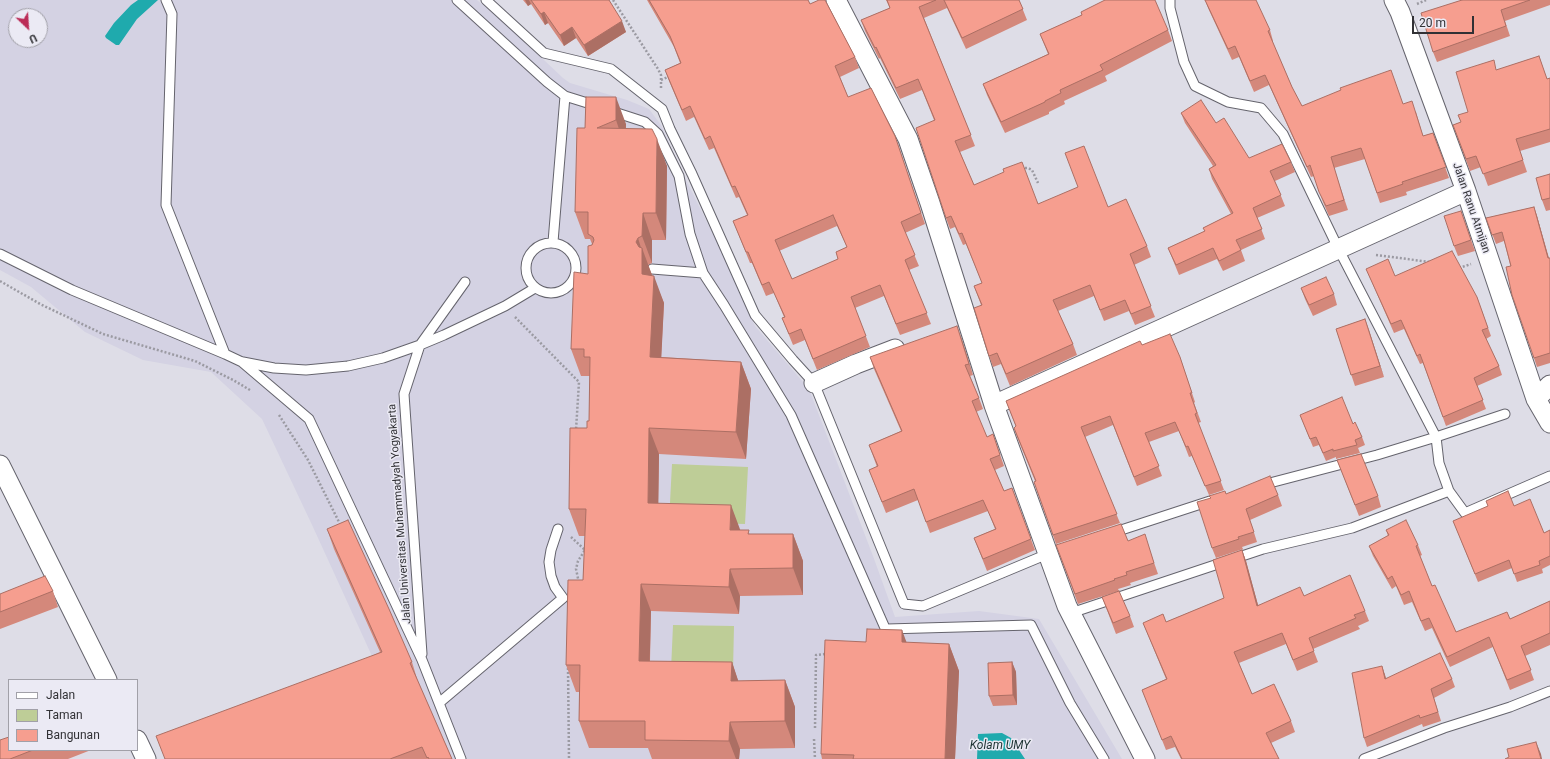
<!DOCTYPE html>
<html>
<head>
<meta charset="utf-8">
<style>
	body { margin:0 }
	#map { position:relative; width:1550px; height:759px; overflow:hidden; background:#dedde7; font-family:Roboto,sans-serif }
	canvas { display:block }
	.legend { position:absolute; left:8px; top:679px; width:130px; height:72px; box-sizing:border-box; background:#ebeaf4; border:1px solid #a1a0a8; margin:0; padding:5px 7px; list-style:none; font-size:12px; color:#313135 }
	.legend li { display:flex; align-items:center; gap:8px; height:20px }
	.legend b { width:20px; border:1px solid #a1a0a8 }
	.north { position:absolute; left:8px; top:8px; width:40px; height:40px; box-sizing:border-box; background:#ebeaf4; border:1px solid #a1a0a8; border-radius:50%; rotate:155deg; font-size:11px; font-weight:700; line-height:16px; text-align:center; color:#313135 }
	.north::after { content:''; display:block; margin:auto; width:14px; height:18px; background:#bb2c57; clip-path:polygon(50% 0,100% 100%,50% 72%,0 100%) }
	.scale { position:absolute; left:1412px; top:16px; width:62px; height:18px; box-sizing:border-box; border:2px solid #313135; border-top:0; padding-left:5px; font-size:12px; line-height:14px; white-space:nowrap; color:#313135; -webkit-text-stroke:3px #ebeaf4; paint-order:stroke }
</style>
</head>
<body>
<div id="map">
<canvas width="1550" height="759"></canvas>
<ul class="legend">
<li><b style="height:5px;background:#fff"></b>Jalan</li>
<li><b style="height:11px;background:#becd97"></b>Taman</li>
<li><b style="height:11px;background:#f69e8f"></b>Bangunan</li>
</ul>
<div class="north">U</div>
<div class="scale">20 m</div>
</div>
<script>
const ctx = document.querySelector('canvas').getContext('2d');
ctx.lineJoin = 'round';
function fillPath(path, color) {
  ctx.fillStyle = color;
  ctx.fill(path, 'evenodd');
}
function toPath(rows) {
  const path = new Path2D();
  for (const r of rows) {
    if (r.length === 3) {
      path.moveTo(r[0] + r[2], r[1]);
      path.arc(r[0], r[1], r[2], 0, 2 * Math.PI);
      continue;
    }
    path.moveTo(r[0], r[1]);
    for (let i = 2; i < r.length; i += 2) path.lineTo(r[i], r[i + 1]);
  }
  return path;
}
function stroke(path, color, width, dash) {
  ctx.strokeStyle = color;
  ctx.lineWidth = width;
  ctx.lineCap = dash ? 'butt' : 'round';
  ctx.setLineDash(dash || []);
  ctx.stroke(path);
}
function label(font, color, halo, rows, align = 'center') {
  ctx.font = font + ' Roboto,sans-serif';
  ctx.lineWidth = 3;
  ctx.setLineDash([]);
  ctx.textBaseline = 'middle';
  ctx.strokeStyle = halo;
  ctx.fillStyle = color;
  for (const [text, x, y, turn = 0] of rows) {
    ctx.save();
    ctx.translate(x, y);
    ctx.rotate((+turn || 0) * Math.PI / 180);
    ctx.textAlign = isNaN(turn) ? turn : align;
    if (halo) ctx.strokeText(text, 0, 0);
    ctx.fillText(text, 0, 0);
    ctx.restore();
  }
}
fillPath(toPath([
	[0,0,477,0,509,27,563,78,570,83,627,100,649,109,661,125,683,174,730,268,755,326,809,389,873,556,895,617,979,611,1039,619,1122,759,419,759,313,527,262,419,211,372,143,360,85,332,31,287,0,270],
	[16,16,40,16,40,40,16,40]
]), '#d4d2e3');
fillPath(toPath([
	[672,464,748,467,745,524,669,522],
	[673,625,734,626,733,671,671,670]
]), '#becd97');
fillPath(toPath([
	[138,0,158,0,137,19,119,45,116,45,106,38,105,36,114,23,131,5],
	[1002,733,1011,738,1025,759,977,759,978,734]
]), '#1faaad');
const service = toPath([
	[166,0,172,14,166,205,225,354],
	[457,0,547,82,565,96,597,106],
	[486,0,544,53,611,69,662,109,670,129,692,174,755,315,793,360,814,383,904,604,923,606,1050,553],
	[1170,0,1170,8,1184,62,1195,86,1228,102,1261,108,1283,134,1339,250,1436,437,1439,463,1449,491,1465,513,1550,476],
	[611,111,645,122,658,134,679,176,690,234,703,273,724,305,791,415,885,628,887,629,1031,625,1070,703,1104,759],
	[553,242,565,96],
	[551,268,25],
	[0,254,72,290,225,354,242,362,309,419,422,660,461,759],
	[652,269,703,273],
	[243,362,274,368,306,370,348,366,383,358,420,345,444,335,505,306,535,288],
	[1262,485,1377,455,1436,437,1505,414],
	[1112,533,1210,501],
	[1071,613,1263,549,1352,528,1449,491],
	[422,654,404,394,420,345,465,282],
	[439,703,563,598,555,587,551,576,549,562,551,550,558,529],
	[1364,759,1444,728,1510,707,1550,691]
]);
const minor = toPath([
	[836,0,908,139,930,203,994,405,1067,606,1145,759],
	[1394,0,1400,12,1466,191,1536,399,1550,423],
	[814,383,856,364,895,349],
	[1536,399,1550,385],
	[994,405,1466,191],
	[0,465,107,680],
	[137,740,146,759]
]);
stroke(service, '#65646d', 11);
stroke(minor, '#65646d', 21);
stroke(toPath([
	[613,0,658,69,661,75,661,90],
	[1417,4,1426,0],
	[661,80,670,76],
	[1021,168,1028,168,1032,170,1038,183],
	[1376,255,1430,262],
	[1459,268,1471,264],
	[0,281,40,304,103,334,195,361,233,380,250,390],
	[515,317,579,382,576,430],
	[279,415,308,460,339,522],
	[571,537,585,550,578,561,576,569,579,583],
	[568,668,569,759],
	[815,728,816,655,826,654],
	[814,739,815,759]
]), '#9b9aa2', 2.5, [2, 2]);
stroke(service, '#fff', 9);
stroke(minor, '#fff', 19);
fillPath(toPath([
	[523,0,609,0,626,32,588,56,576,38,564,46,548,23,545,25,531,4,528,6],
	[647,0,808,0,810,4,855,57,859,68,840,77,848,97,895,136,925,224,905,233,919,266,909,270,931,324,900,335,884,296,855,308,870,347,817,370,805,340,793,345,782,318,784,317,774,293,766,296,752,263,750,263,733,221,747,215,739,197,736,198,714,148,709,150,694,117,686,121,669,81,665,70,680,63,674,47],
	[837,226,847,247,836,252,838,259,792,279,779,251],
	[886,0,1019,0,1027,20,966,49,947,8,924,18,975,146,960,152,974,185,1038,204,1108,207,1147,246,1151,257,1134,265,1155,317,1135,325,1129,311,1104,321,1094,296,1058,311,1073,344,1077,355,1010,386,1001,364,993,367,989,356,981,305,974,286,982,283,966,244,963,245,955,227,950,229,946,218,934,120,922,90,900,99,880,58,879,59,865,31,861,20,890,8],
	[1205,0,1270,30,1273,41,1272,41,1292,87,1302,106,1403,104,1416,112,1423,136,1433,133,1449,178,1406,192,1407,195,1380,203,1365,159,1334,168,1348,210,1329,216,1323,202,1314,176,1311,177,1269,85,1254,92,1239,57,1232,60,1208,8],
	[1462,0,1550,0,1550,5,1505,21,1510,36,1437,62,1433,52],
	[1081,12,1168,30,1172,41,1105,76,1107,81,1064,101,1065,104,1049,112,1049,114,1005,133,987,95,983,84,1048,54,1040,34,1082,15],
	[1539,56,1547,79,1550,78,1550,142,1520,151,1527,172,1488,186,1481,167,1470,171,1453,125,1461,122,1497,70],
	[586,97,626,124,626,128,667,166,666,240,652,240,652,263,648,265,652,275,664,303,661,357,741,362,751,389,746,459,659,454,658,503,740,530,750,534,793,534,803,561,803,595,740,596,739,614,651,611,650,661,732,662,738,681,785,680,795,707,795,748,740,749,739,759,652,759,648,748,589,748,579,721,579,692,576,692,566,665,583,580,585,536,579,536,569,509,589,421,590,376,581,376,571,349,588,274,592,244,590,239,585,239,575,212,585,128],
	[1181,113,1216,123,1249,158,1291,162,1295,172,1275,181,1285,206,1257,218,1265,239,1241,250,1245,261,1223,271,1217,259,1179,275,1168,248,1205,231,1203,228,1231,214,1212,179,1209,169,1213,166,1185,123],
	[1550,174,1550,210,1546,211,1542,200],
	[1534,207,1537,216,1549,258,1550,258,1550,363,1537,367,1534,358,1504,241,1496,244,1486,218],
	[1465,222,1475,251,1458,256,1454,246],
	[1366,269,1477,297,1491,336,1486,339,1499,366,1502,375,1477,386,1486,409,1446,426,1423,363,1420,364,1404,329,1394,333,1370,278],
	[1301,288,1334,294,1337,305,1313,316,1305,299],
	[1365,319,1384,377,1355,386,1336,329],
	[961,337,973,375,970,376,979,398,983,409,976,412,987,437,993,434,1004,466,995,470,1004,491,1012,488,1035,550,987,571,974,538,995,529,988,511,930,533,918,500,886,513,869,470,877,467,869,445,901,431,874,369,870,357],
	[1142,345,1180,357,1195,402,1194,403,1201,422,1198,423,1224,490,1209,495,1192,456,1189,457,1179,431,1149,442,1162,476,1137,486,1113,425,1085,437,1120,523,1056,544,1034,482,1035,481,1017,437,1014,428,1016,427,1006,401],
	[1300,415,1353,424,1362,437,1365,445,1358,448,1360,453,1336,459,1336,457,1326,461,1319,445,1313,447],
	[1337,460,1378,496,1381,507,1359,516],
	[1226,494,1278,495,1282,506,1250,520,1257,542,1242,547,1243,549,1216,558,1212,548],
	[1514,506,1544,533,1550,530,1550,565,1542,569,1543,573,1517,582,1512,568,1478,582,1453,521],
	[327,529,412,662,418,682,452,759,164,759,380,652,334,549],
	[1386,530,1418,545,1422,555,1420,556,1432,586,1456,632,1510,619,1550,601,1550,645,1525,656,1534,680,1510,690,1493,647,1450,667,1432,628,1425,631,1412,602,1404,605,1396,586,1392,589,1373,556,1369,546,1388,536],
	[1128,541,1148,545,1158,574,1130,583,1131,585,1118,589,1119,591,1078,604,1056,545],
	[1242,550,1246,561,1258,605,1304,596,1365,611,1369,621,1358,626,1360,629,1313,649,1318,662,1297,671,1286,644,1239,663,1252,694,1291,721,1295,732,1271,743,1279,759,1181,759,1175,747,1166,750,1142,690,1166,679,1143,623,1166,622,1224,598],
	[53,591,58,607,0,629,0,594],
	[1102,597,1130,616,1134,627,1116,634],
	[866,642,949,644,959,671,955,759,822,759,821,754],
	[1012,662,1016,672,1017,705,993,706,989,696],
	[1382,666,1386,678,1452,679,1455,687,1434,698,1441,721,1423,727,1422,724,1367,747,1364,738],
	[9,750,91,750,68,759,0,759]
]), '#d4887b');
fillPath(toPath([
	[525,0,529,0,531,4,528,6],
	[544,12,548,23,545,25,541,14],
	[622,21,626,32,588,56,584,45],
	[572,27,576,38,564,46,560,35],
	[616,97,626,124,625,147,616,120],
	[657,139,667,166,666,240,656,213],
	[1534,207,1537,216,1550,263,1548,258],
	[643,213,652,240,652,263,642,236],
	[638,238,642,251,642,248,652,275,652,301,642,274,636,242],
	[654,276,664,303,660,384,650,357],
	[1365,319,1369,330,1384,377,1380,366],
	[957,326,961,337,973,375,969,364],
	[741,362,751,389,746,459,736,432],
	[649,428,659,454,658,530,648,503],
	[731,505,741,532,730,530],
	[793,534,803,561,803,595,793,568],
	[1242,550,1246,561,1261,616,1257,606],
	[730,569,740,596,739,614,729,587],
	[641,584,651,611,649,688,639,661],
	[902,630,912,657,902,642],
	[949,644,959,671,955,759,945,759],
	[732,662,741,689,731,681],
	[1012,662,1016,672,1017,705,1013,695],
	[1382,666,1385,675,1388,688,1385,679],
	[785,680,795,707,795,748,785,721],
	[730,722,740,749,739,759,736,759,729,741],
	[1536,742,1541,754,1542,759,1541,759]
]), '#ac6f64');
const building = toPath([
	[531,0,609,0,622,21,584,45,572,27,560,35,544,12,541,14,531,0],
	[649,0,808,0,810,4,819,0,825,0,855,57,835,66,848,97,871,88,895,136,921,213,901,222,915,255,905,260,927,313,896,324,880,285,851,297,866,336,813,359,801,329,789,334,782,318,785,317,769,282,762,285,748,252,746,252,733,221,748,215,735,186,732,187,710,136,705,139,690,106,682,110,665,70,681,63,670,36,649,0],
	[833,215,847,247,836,252,838,259,792,279,775,240,833,215],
	[887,0,936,0,919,7,971,135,955,141,974,185,1004,172,1003,169,1022,162,1038,204,1078,187,1065,153,1084,146,1108,207,1126,199,1147,246,1130,254,1151,306,1131,314,1125,300,1100,310,1090,285,1053,300,1073,344,1006,374,997,353,989,356,974,308,982,305,974,286,982,283,962,233,959,234,951,216,946,218,916,128,935,120,918,79,896,88,876,47,875,48,861,20,890,8,887,0],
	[944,0,1019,0,1023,9,962,38,944,0],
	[1105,0,1155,0,1168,30,1100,65,1103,70,1060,90,1061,93,1045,101,1045,102,1001,122,983,84,1049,54,1040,34,1082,15,1081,12,1105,0],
	[1205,0,1256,0,1270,30,1268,31,1292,87,1302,106,1341,90,1340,88,1391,70,1403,104,1412,101,1423,136,1433,133,1446,167,1402,182,1403,184,1377,193,1361,148,1331,157,1344,200,1326,206,1319,192,1310,165,1307,167,1265,75,1250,81,1235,46,1228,49,1205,0],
	[1462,0,1530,0,1501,10,1506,26,1433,52,1421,13,1462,0],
	[1539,56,1547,79,1550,78,1550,129,1516,139,1523,160,1483,174,1476,156,1466,159,1453,125,1461,122,1458,115,1468,112,1456,72,1494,60,1496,70,1539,56],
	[586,97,616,97,616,120,597,128,652,129,657,139,656,213,643,213,642,236,638,238,636,242,639,247,642,248,642,274,654,276,650,357,741,362,736,432,649,428,648,503,731,505,730,530,749,530,748,534,793,534,793,568,730,569,729,587,641,584,639,661,732,662,731,681,785,680,785,721,730,722,729,741,645,740,645,721,579,721,580,665,566,665,568,580,583,580,586,509,569,509,570,428,587,428,587,421,589,421,590,357,584,357,584,349,571,349,574,272,588,274,588,246,592,245,594,240,593,237,588,234,588,212,575,212,577,128,585,128,586,97],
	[1201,100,1216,123,1224,118,1249,158,1282,144,1291,162,1270,171,1281,195,1253,208,1262,229,1236,240,1241,250,1219,261,1213,248,1176,265,1168,248,1205,231,1203,228,1233,213,1209,169,1216,165,1181,113,1201,100],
	[1550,174,1550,198,1542,200,1536,178,1550,174],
	[1534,207,1548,258,1550,258,1550,353,1534,358,1512,295,1506,267,1511,266,1502,232,1492,235,1486,218,1534,207],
	[1461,211,1471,240,1454,246,1444,216,1461,211],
	[1452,251,1477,297,1488,328,1482,330,1499,366,1474,378,1483,400,1443,417,1420,354,1417,356,1401,320,1391,324,1366,269,1388,259,1395,276,1452,251],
	[1326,277,1334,294,1309,305,1301,288,1326,277],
	[1365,319,1380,366,1351,375,1336,329,1365,319],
	[957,326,969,364,965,365,979,398,972,401,987,437,993,434,1000,455,990,459,1004,491,1012,488,1031,539,983,559,974,538,996,529,983,500,926,522,914,489,882,502,869,470,878,466,869,445,902,431,870,357,957,326],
	[1170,334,1180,357,1192,393,1190,393,1197,413,1195,414,1221,481,1205,486,1188,446,1186,447,1175,422,1145,433,1159,466,1134,477,1110,416,1081,427,1117,514,1053,535,1034,482,1036,481,1014,428,1016,426,1006,401,1140,341,1142,345,1170,334],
	[1342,397,1353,424,1355,422,1362,437,1355,440,1357,445,1333,451,1333,449,1323,453,1316,437,1310,439,1300,415,1342,397],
	[1361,454,1378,496,1355,505,1337,460,1361,454],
	[1270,476,1278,495,1246,509,1254,532,1238,537,1239,539,1212,548,1197,502,1211,498,1209,496,1225,491,1226,494,1270,476],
	[1508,491,1514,506,1530,499,1544,533,1550,530,1550,556,1539,561,1540,565,1514,574,1509,560,1475,574,1453,521,1488,506,1486,501,1508,491],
	[348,520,389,609,412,662,410,663,452,759,429,759,428,757,427,758,422,747,390,759,165,759,156,736,382,652,327,529,348,520],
	[1406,520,1418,545,1416,546,1432,586,1435,585,1456,632,1507,612,1510,619,1550,601,1550,633,1521,646,1531,670,1507,680,1489,637,1447,657,1429,618,1421,621,1409,591,1401,595,1392,576,1388,579,1369,546,1389,535,1386,530,1406,520],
	[1121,524,1128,541,1145,534,1154,563,1126,572,1127,575,1114,579,1115,580,1075,594,1056,545,1121,524],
	[1242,550,1257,606,1300,587,1304,596,1350,575,1365,611,1354,615,1356,618,1309,638,1314,651,1293,660,1282,633,1234,652,1252,694,1274,684,1291,721,1266,733,1279,759,1182,759,1171,736,1162,740,1142,690,1167,679,1143,623,1163,614,1166,622,1224,598,1213,560,1242,550],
	[45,576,53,591,0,612,0,594,45,576],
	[1119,591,1130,616,1113,623,1102,597,1119,591],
	[867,629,902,630,902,642,949,644,945,759,853,759,854,755,821,754,825,640,866,642,867,629],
	[1440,653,1452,679,1431,689,1438,712,1420,718,1419,715,1364,738,1352,673,1382,666,1385,679,1440,653],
	[1012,662,1013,695,989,696,988,663,1012,662],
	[9,737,9,750,33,750,10,759,0,759,0,740,9,737],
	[1536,742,1541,759,1505,759,1509,757,1507,749,1536,742]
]);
fillPath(building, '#f69e8f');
stroke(building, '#ac6f64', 1);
label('11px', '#313135', '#ebeaf4', [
	["Jalan Ranu Atmijan",1471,208,71],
	["Jalan Universitas Muhammadyah Yogyakarta",400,514,-94]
]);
label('italic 12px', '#1c3232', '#ebeaf4', [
	["Kolam UMY",1000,746]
]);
</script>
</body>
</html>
